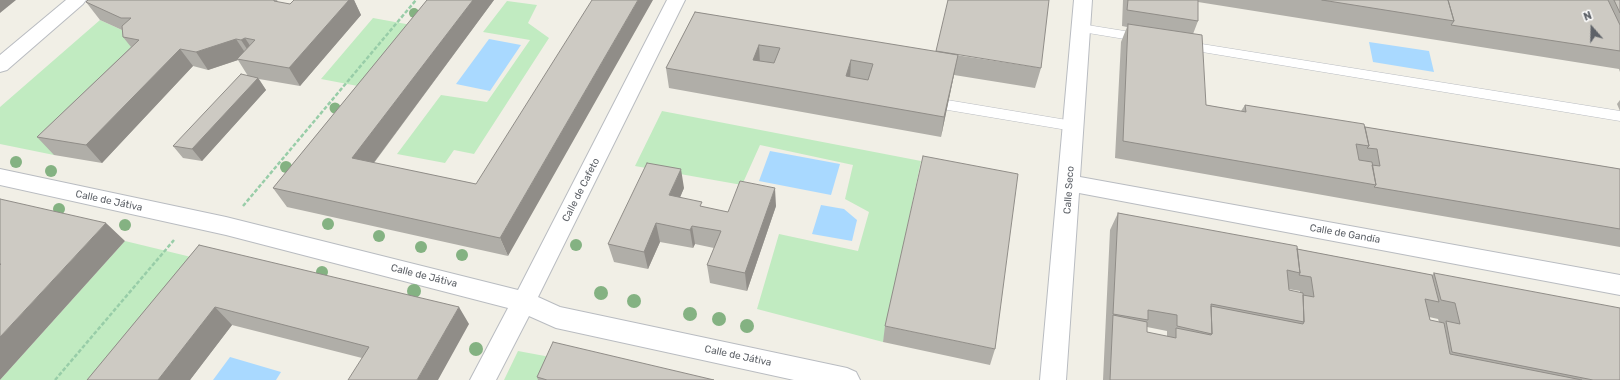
<!DOCTYPE html>
<html>
<head>
<meta charset="utf-8">
<style>
	body { margin:0 }
	#map { position:relative; width:1620px; height:380px; overflow:hidden; background:#f1efe6; font-family:Rubik,sans-serif }
	canvas { display:block }
	.north { position:absolute; left:1572px; top:8px; width:40px; height:40px; -webkit-text-stroke:3px #fff; paint-order:stroke; rotate:340deg; font-size:11px; font-weight:700; line-height:16px; text-align:center; color:#5e6268 }
	.north::after { content:''; display:block; margin:auto; width:14px; height:18px; background:#5e6268; clip-path:polygon(50% 0,100% 100%,50% 72%,0 100%) }
</style>
</head>
<body>
<div id="map">
<canvas width="1620" height="380"></canvas>
<div class="north">N</div>
</div>
<script>
const ctx = document.querySelector('canvas').getContext('2d');
ctx.lineJoin = 'round';
function fillPath(path, color) {
  ctx.fillStyle = color;
  ctx.fill(path, 'evenodd');
}
function toPath(rows) {
  const path = new Path2D();
  for (const r of rows) {
    path.moveTo(r[0], r[1]);
    for (let i = 2; i < r.length; i += 2) path.lineTo(r[i], r[i + 1]);
  }
  return path;
}
function stroke(path, color, width, dash) {
  ctx.strokeStyle = color;
  ctx.lineWidth = width;
  ctx.lineCap = dash ? 'butt' : 'round';
  ctx.setLineDash(dash || []);
  ctx.stroke(path);
}
function label(font, color, halo, rows, align = 'center') {
  ctx.font = font + ' Rubik,sans-serif';
  ctx.lineWidth = 3;
  ctx.setLineDash([]);
  ctx.textBaseline = 'middle';
  ctx.strokeStyle = halo;
  ctx.fillStyle = color;
  for (const [text, x, y, turn = 0] of rows) {
    ctx.save();
    ctx.translate(x, y);
    ctx.rotate((+turn || 0) * Math.PI / 180);
    ctx.textAlign = isNaN(turn) ? turn : align;
    if (halo) ctx.strokeText(text, 0, 0);
    ctx.fillText(text, 0, 0);
    ctx.restore();
  }
}
fillPath(toPath([
	[507,1,537,5,528,23,549,38,474,154,454,150,445,163,397,154,441,95,487,102,530,40,483,32],
	[373,18,428,28,379,90,321,79],
	[100,20,135,36,152,58,54,155,0,144,0,107],
	[662,111,921,161,883,342,757,309,779,234,858,251,869,212,845,199,853,165,760,145,742,185,635,166],
	[125,241,216,263,122,380,0,380],
	[518,351,561,359,551,380,504,380]
]), '#c1ebc1');
fillPath(toPath([
	[489,39,521,45,490,91,456,84],
	[1369,42,1429,51,1434,72,1373,62],
	[770,151,840,164,831,195,759,181],
	[821,205,844,209,857,220,852,241,812,234],
	[230,357,281,372,276,380,213,380]
]), '#a9d9ff');
const lane = toPath([
	[1081,24,1143,34,1148,35,1149,38,1148,41,1143,42,1076,31,1075,28,1076,25,1081,24],
	[1183,41,1620,111,1620,121,1178,48,1176,45,1178,42,1183,41],
	[947,100,1073,121,1078,122,1080,126,1078,130,1073,131,942,109,940,105,942,101,947,100]
]);
const street = toPath([
	[66,0,86,0,83,4,7,70,0,72,0,55,66,0],
	[667,0,685,0,538,297,560,307,847,368,856,372,860,380,794,380,556,328,529,316,496,380,470,380,508,308,226,235,0,185,0,169,226,217,518,290,667,0],
	[1074,0,1092,0,1080,177,1620,275,1620,295,1079,193,1066,380,1040,380,1074,0]
]);
stroke(lane, '#b9bcc1', 1);
stroke(street, '#b9bcc1', 2);
stroke(toPath([
	[243,206,416,0],
	[55,380,174,240]
]), '#98cda8', 2.5, [4, 2]);
fillPath(lane, '#fff');
fillPath(street, '#fff');
ctx.fillStyle = '#84b282';
for (const [x, y, r] of [
	[414,13,5],
	[335,108,5.5],
	[16,162,6],
	[286,167,6],
	[51,171,6],
	[59,209,6],
	[328,224,6],
	[125,225,6],
	[379,236,6],
	[576,245,6],
	[421,247,6],
	[462,255,6],
	[322,272,6],
	[414,291,7],
	[601,293,7],
	[634,301,7],
	[690,314,7],
	[719,319,7],
	[747,326,7],
	[476,349,7]
]) {
  ctx.beginPath();
  ctx.arc(x, y, r, 0, 2 * Math.PI);
  ctx.fill();
}
fillPath(toPath([
	[88,0,277,0,278,2,290,4,294,0,354,0,361,15,300,86,259,79,266,90,202,161,183,158,173,146,248,76,238,60,208,70,193,66,102,163,54,155,37,137,131,47,123,37,122,30,100,20,86,2],
	[427,0,494,0,374,163,476,184,508,256,287,207,273,188],
	[1123,0,1620,0,1620,72,1619,69,1198,2,1198,21,1193,34,1206,105,1241,111,1245,105,1365,127,1620,169,1620,247,1362,202,1115,158,1121,42,1127,27,1122,26],
	[695,12,936,52,1041,68,1035,88,954,75,941,137,669,88,666,68],
	[1620,100,1620,111,1617,104],
	[684,188,680,197,702,207,728,212,776,206,747,291,710,283,707,265,714,248,695,244,693,248,660,242,648,269,614,262,608,244],
	[1118,213,1297,249,1432,275,1434,273,1620,380,1103,380,1110,230],
	[1288,289,1300,291,1300,293,1289,290],
	[1429,317,1438,319,1439,322,1430,320],
	[1147,327,1167,331,1167,337,1147,332],
	[199,245,469,324,362,358,232,325,190,380,87,380],
	[885,326,995,349,990,365,883,342],
	[537,377,714,380,538,380]
]), '#b0aea8');
fillPath(toPath([
	[0,0,16,0,0,13],
	[349,0,354,0,361,15,300,86,289,68],
	[473,0,494,0,363,177,352,158],
	[638,0,653,0,508,256,500,238],
	[245,38,257,56,253,58,241,40],
	[236,39,248,57,237,59,238,60,208,70,196,52],
	[759,45,760,64,753,60],
	[180,49,193,66,102,163,86,145],
	[958,55,954,75,941,137,944,117],
	[851,60,850,80,846,76],
	[258,78,266,90,202,161,192,149],
	[681,169,684,188,673,214,669,195],
	[775,188,776,206,747,291,745,273],
	[106,223,125,241,0,380,0,337],
	[656,223,660,242,648,269,644,252],
	[692,226,695,244,693,248,690,230],
	[215,307,232,325,190,380,158,380],
	[459,307,469,324,438,380,417,380]
]), '#908d88');
const building = toPath([
	[88,0,274,0,274,1,290,4,294,0,349,0,289,68,237,59,255,40,245,38,241,40,236,39,196,52,180,49,86,145,37,137,139,40,123,37,122,26,131,18,121,18,86,2,88,0],
	[427,0,473,0,352,158,476,184,592,0,638,0,500,238,273,188,427,0],
	[948,0,1049,0,1041,68,936,51,948,0],
	[1128,0,1198,0,1198,21,1127,10,1128,0],
	[1322,0,1448,0,1454,21,1322,0],
	[1448,0,1608,0,1620,25,1620,51,1451,25,1454,21,1448,0],
	[1614,0,1620,0,1620,13,1614,0],
	[695,12,958,55,944,117,666,68,695,12],
	[759,45,780,48,774,63,753,60,759,45],
	[851,60,873,64,868,80,846,76,851,60],
	[1128,24,1202,35,1206,105,1246,112,1245,105,1364,124,1369,146,1356,144,1359,160,1372,162,1376,185,1123,141,1128,24],
	[241,74,258,78,192,149,173,146,241,74],
	[1365,127,1620,169,1620,229,1374,187,1376,185,1372,165,1380,166,1377,149,1367,148,1369,146,1365,127],
	[923,156,1018,174,995,349,885,326,923,156],
	[647,163,681,169,669,195,702,202,700,206,728,212,740,181,775,188,745,273,707,265,721,231,692,226,690,230,656,223,644,252,608,244,647,163],
	[0,199,106,223,0,337,0,265,1,264,0,264,0,199],
	[1118,213,1297,246,1300,273,1287,270,1289,290,1303,293,1304,322,1211,304,1212,334,1177,326,1177,315,1148,310,1148,320,1113,314,1118,213],
	[199,245,459,307,417,380,348,380,369,347,215,307,158,380,87,380,199,245],
	[1297,249,1432,275,1439,302,1425,299,1430,320,1444,323,1450,354,1582,380,1110,380,1113,315,1147,322,1147,332,1176,338,1176,328,1211,335,1212,334,1211,306,1303,324,1304,322,1303,295,1314,297,1311,277,1299,275,1300,273,1297,249],
	[1434,273,1620,308,1620,380,1593,380,1452,352,1446,321,1460,324,1455,303,1441,300,1434,273],
	[553,342,714,380,547,380,537,377,553,342]
]);
fillPath(building, '#cdcac3');
stroke(building, '#908d88', 1);
label('10px', '#5e6268', '#fff', [
	["Calle de Cafeto",581,190,-63],
	["Calle Seco",1069,190,-86],
	["Calle de Játiva",109,201,12],
	["Calle de Gandía",1345,234,10],
	["Calle de Játiva",424,276,14],
	["Calle de Játiva",738,356,12]
]);
</script>
</body>
</html>
